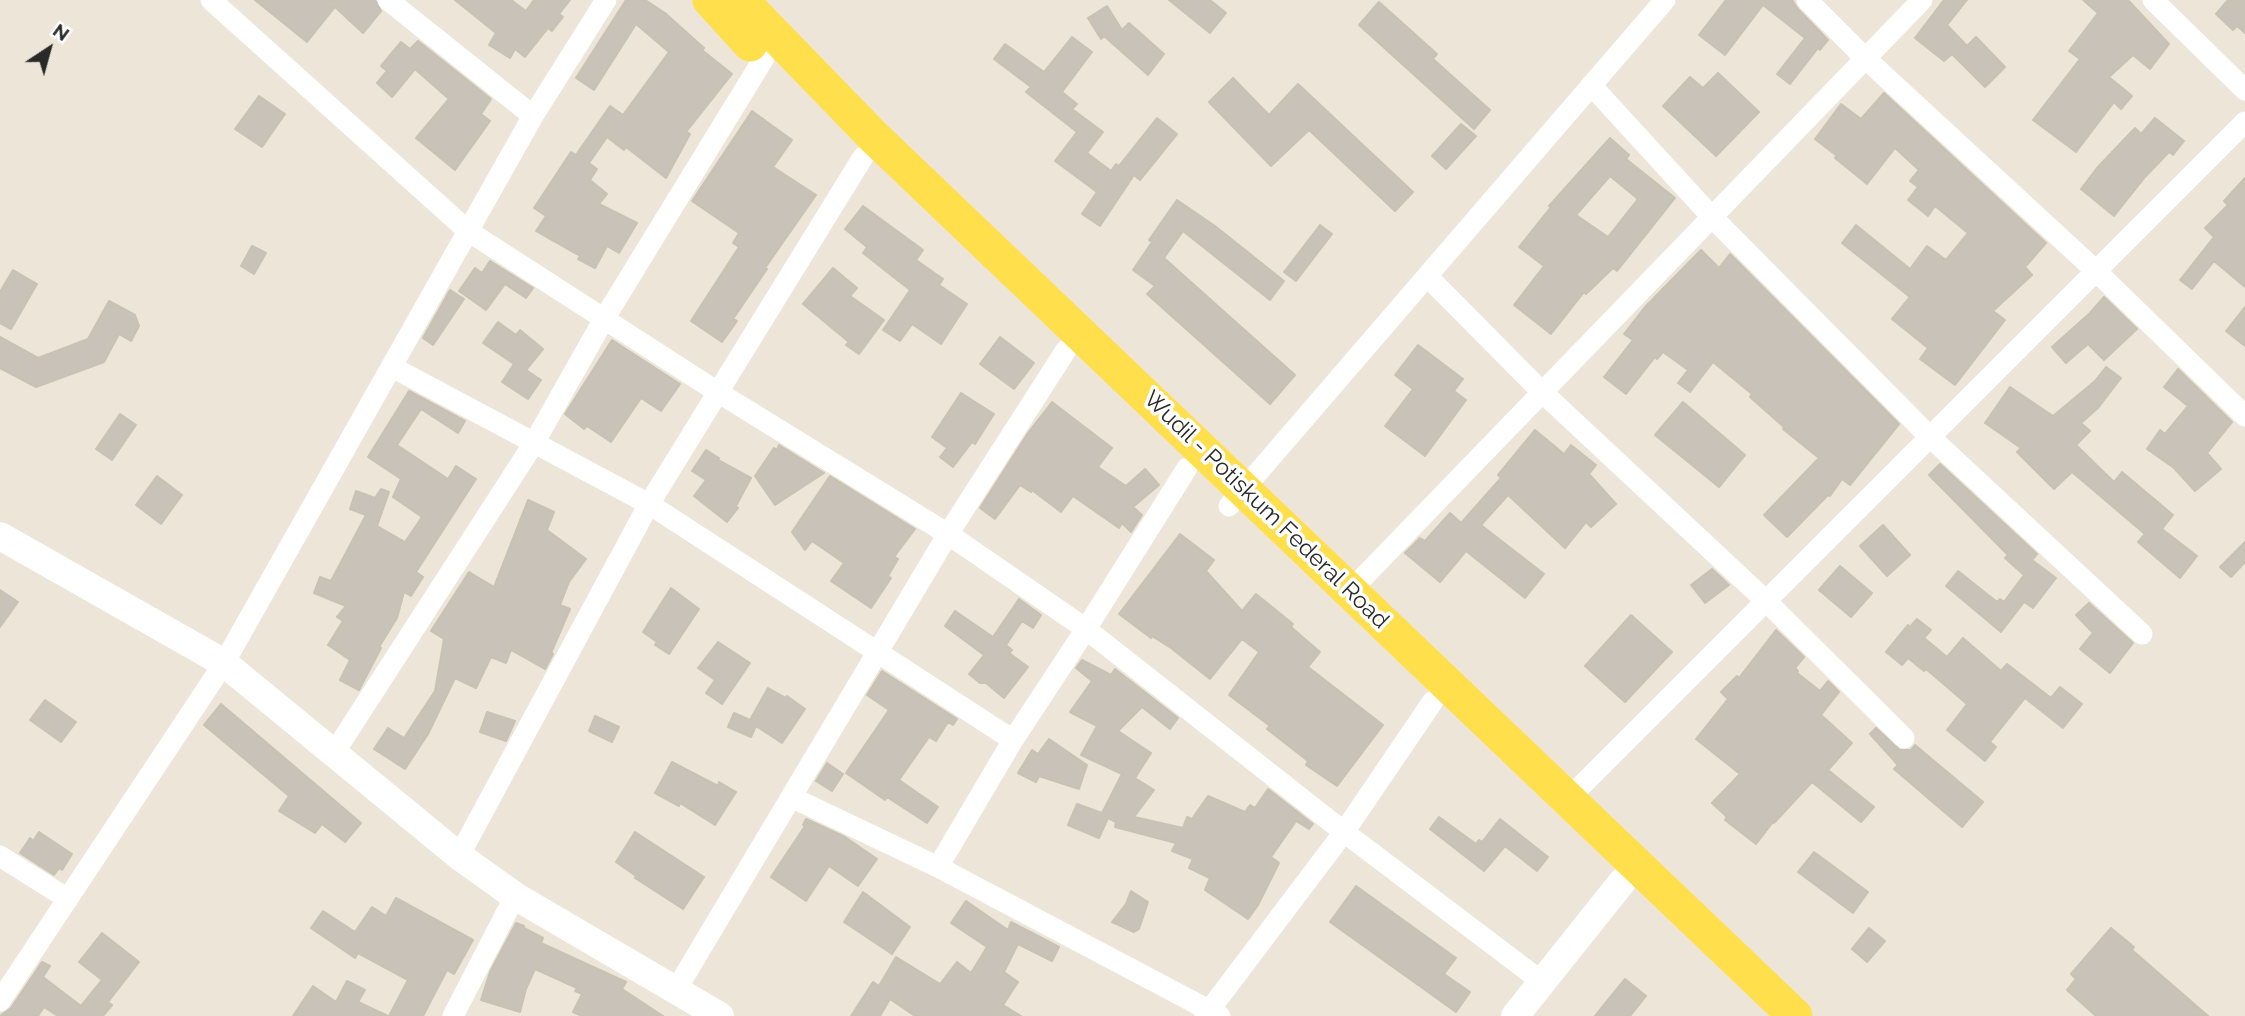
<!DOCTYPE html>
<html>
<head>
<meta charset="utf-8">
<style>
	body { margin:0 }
	#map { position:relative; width:2245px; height:1016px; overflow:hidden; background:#ede5d8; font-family:Raleway,sans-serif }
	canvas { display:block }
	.north { position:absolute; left:14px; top:14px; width:70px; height:70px; -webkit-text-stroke:5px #fff; paint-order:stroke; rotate:36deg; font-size:19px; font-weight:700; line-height:28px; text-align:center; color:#292929 }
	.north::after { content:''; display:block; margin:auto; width:24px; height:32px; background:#292929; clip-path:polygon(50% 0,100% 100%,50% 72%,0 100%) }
</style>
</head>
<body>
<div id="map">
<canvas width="2245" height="1016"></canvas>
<div class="north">N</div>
</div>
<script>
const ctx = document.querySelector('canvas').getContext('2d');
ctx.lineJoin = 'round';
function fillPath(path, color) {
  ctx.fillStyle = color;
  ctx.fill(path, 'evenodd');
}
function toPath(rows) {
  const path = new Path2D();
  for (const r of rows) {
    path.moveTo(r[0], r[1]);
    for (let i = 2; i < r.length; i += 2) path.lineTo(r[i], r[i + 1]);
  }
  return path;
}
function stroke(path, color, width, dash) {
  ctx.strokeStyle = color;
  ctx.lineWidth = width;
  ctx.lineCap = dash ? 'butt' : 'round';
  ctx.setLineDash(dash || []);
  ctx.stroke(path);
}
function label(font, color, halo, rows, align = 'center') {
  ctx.font = font + ' Raleway,sans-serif';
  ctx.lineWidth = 7;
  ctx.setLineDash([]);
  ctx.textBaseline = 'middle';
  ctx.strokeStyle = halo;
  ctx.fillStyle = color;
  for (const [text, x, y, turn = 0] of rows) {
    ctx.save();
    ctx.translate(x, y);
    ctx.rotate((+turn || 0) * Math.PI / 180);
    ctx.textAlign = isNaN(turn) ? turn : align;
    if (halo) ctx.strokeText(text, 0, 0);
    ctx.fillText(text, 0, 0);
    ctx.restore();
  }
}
const building = toPath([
	[255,0,375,0,381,11,363,33,335,7,307,42,255,0],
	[455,0,511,0,526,11,534,0,570,0,559,14,563,17,552,31,548,28,525,57,515,49,510,58,489,45,496,33,455,0],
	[626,0,645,0,665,13,704,48,702,50,732,74,686,132,690,134,666,178,626,147,624,150,607,137,589,163,597,169,590,180,607,194,599,204,637,223,619,253,607,246,595,268,578,259,580,256,536,231,546,216,534,208,571,152,576,155,610,106,623,115,669,52,636,24,594,90,576,78,626,0],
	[1169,0,1210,0,1226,13,1210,33,1169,0],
	[1726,0,1792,0,1798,9,1828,40,1820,50,1818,48,1790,84,1777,74,1805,38,1763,5,1725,55,1699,35,1726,0],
	[1944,0,1967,0,1947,25,1967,46,1976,37,2005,67,1985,87,1952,54,1944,61,1915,38,1944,0],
	[2083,0,2128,0,2169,44,2150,69,2133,55,2109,77,2132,96,2121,109,2114,102,2076,152,2033,120,2080,59,2069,51,2098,13,2083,0],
	[2228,0,2245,0,2245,33,2237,26,2233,30,2216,14,2228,0],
	[1379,2,1437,54,1433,59,1490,110,1474,129,1359,25,1379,2],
	[1107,6,1122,30,1129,23,1164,54,1148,75,1104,36,1101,39,1088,18,1107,6],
	[1072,37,1092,52,1062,92,1077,104,1072,109,1103,132,1087,153,1111,171,1116,164,1119,166,1157,118,1177,134,1140,180,1134,175,1100,226,1082,214,1097,192,1055,161,1077,132,1026,92,1031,87,994,59,1005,44,1044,72,1072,37],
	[418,41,491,99,481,114,490,121,455,170,416,138,449,99,415,69,392,97,377,83,387,71,381,66,401,42,410,49,418,41],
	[1718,73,1759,112,1716,156,1663,106,1690,77,1703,88,1718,73],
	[1233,78,1269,115,1298,84,1413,192,1395,211,1309,130,1271,166,1209,102,1233,78],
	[1884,93,2046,243,2025,267,2032,275,1993,311,2005,320,1955,385,1920,359,1928,348,1892,319,1910,297,1842,243,1856,225,1910,269,1927,246,1946,260,1968,233,1935,206,1928,216,1908,200,1918,187,1910,181,1919,170,1895,148,1867,184,1835,158,1837,156,1815,139,1841,104,1861,119,1884,93],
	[259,96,285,114,262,147,235,129,259,96],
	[752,111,792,140,773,167,816,195,765,268,767,269,733,319,737,321,722,342,691,321,739,247,733,243,739,233,692,201,752,111],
	[2155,118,2184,141,2173,155,2169,152,2145,177,2114,216,2081,189,2097,168,2135,128,2141,134,2155,118],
	[1461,124,1476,136,1446,169,1432,156,1461,124],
	[1610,138,1629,155,1626,159,1675,198,1617,271,1613,268,1586,294,1584,292,1551,334,1514,305,1544,266,1519,247,1551,207,1549,206,1610,138],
	[1610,176,1638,199,1608,237,1576,215,1610,176],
	[2245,178,2245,287,2214,261,2192,289,2180,280,2214,237,2205,228,2228,205,2224,201,2245,178],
	[1177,200,1215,226,1284,281,1270,300,1183,231,1164,258,1295,375,1270,404,1147,294,1155,286,1133,270,1152,242,1149,240,1177,200],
	[863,206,923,250,916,260,943,279,939,285,967,304,941,344,912,324,900,341,883,330,910,290,863,253,867,247,845,229,863,206],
	[1320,225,1332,234,1296,281,1284,272,1320,225],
	[252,246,266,253,254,274,241,266,252,246],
	[1701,250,1719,268,1730,254,1731,255,1899,424,1850,485,1842,479,1830,496,1828,495,1787,537,1764,515,1819,458,1783,429,1784,427,1750,397,1752,394,1713,362,1690,392,1678,383,1688,370,1663,352,1657,359,1655,357,1626,394,1604,377,1633,340,1624,334,1645,307,1701,250],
	[490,261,533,288,526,298,505,284,486,310,459,291,475,268,482,273,490,261],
	[833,268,857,288,850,296,884,320,859,354,846,345,849,342,803,304,833,268],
	[13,270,37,284,11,329,0,323,0,292,13,270],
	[450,290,464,299,433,345,423,338,450,290],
	[2104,297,2137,329,2104,360,2088,344,2066,363,2052,347,2090,313,2104,297],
	[109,301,135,315,139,326,131,341,119,334,104,362,36,387,0,368,0,337,38,358,88,339,109,301],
	[2245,307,2245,346,2226,331,2245,307],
	[498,322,516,335,520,330,543,349,526,370,541,380,528,399,502,382,514,364,483,343,498,322],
	[1000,337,1034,363,1014,389,980,364,1000,337],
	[612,340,680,384,661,411,641,398,611,442,587,426,584,429,565,414,612,340],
	[1418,345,1463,379,1454,391,1466,400,1425,456,1385,426,1413,389,1395,375,1418,345],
	[2106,367,2121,378,2098,408,2081,423,2090,431,2076,445,2114,482,2122,472,2173,515,2162,529,2197,556,2180,578,2138,542,2145,534,2072,472,2054,489,2017,452,2021,448,1985,423,2010,387,2053,416,2095,381,2106,367],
	[2178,369,2232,422,2207,453,2221,469,2195,491,2174,468,2147,449,2160,430,2165,434,2188,406,2164,387,2178,369],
	[409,391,465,421,458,433,421,409,397,445,448,479,456,466,476,479,416,572,423,577,411,596,404,592,397,618,379,647,381,648,359,690,340,680,350,660,328,645,343,621,337,617,346,606,314,593,320,577,331,581,366,515,350,509,356,491,375,498,381,489,389,492,377,526,405,542,422,517,393,497,401,479,368,457,409,391],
	[961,393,994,414,975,444,972,442,953,467,940,457,947,448,932,437,961,393],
	[1052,402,1112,448,1098,467,1126,486,1145,469,1159,485,1133,507,1142,515,1131,532,1122,523,1119,528,1073,496,1061,512,1032,490,1031,492,1020,485,995,519,980,508,1028,433,1052,402],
	[1683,402,1745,455,1719,487,1655,435,1683,402],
	[120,414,136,425,112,460,96,449,120,414],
	[1535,430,1564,454,1571,445,1596,465,1589,474,1616,504,1591,527,1586,522,1565,548,1508,495,1481,525,1544,574,1525,598,1466,551,1440,582,1405,553,1420,538,1425,541,1450,513,1461,523,1501,478,1498,475,1535,430],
	[779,445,824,473,775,505,755,476,774,448,777,450,779,445],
	[706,450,719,458,718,460,751,478,736,506,738,508,727,522,694,496,706,480,692,471,706,450],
	[1940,464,2037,554,2032,560,2056,578,2033,608,2024,602,2001,632,1946,586,1958,571,1997,602,2000,599,2004,602,2024,575,2005,558,2008,555,1929,475,1940,464],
	[157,476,182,495,161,524,136,505,157,476],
	[830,476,915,529,894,557,898,559,888,576,891,578,871,608,831,581,844,563,812,541,805,550,792,532,830,476],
	[528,500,554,512,547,530,586,559,569,582,560,605,570,609,551,653,553,654,545,669,511,650,506,663,491,657,476,688,455,678,428,734,405,769,374,749,388,728,404,738,435,691,444,639,431,631,469,572,494,587,528,500],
	[1883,525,1910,555,1887,576,1860,546,1883,525],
	[1180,534,1214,560,1206,571,1242,611,1256,594,1293,624,1291,627,1320,652,1308,667,1383,725,1337,786,1306,765,1308,761,1267,729,1270,726,1229,695,1259,652,1242,639,1210,679,1171,648,1152,636,1151,638,1119,614,1180,534],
	[2245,542,2245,562,2231,577,2220,567,2245,542],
	[1840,566,1872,593,1851,617,1819,590,1840,566],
	[1712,569,1729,585,1705,603,1691,585,1712,569],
	[671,588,699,609,669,654,655,645,657,642,643,632,671,588],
	[0,590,18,602,0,627,0,590],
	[1019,599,1041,615,1033,628,1022,621,1006,645,1012,650,1009,653,1028,667,1004,698,986,683,980,683,969,674,984,655,945,626,955,611,993,637,1019,599],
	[2089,603,2133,643,2110,673,2080,649,2093,633,2076,615,2089,603],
	[1631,615,1672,652,1625,702,1585,666,1631,615],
	[1917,619,1931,630,1924,638,1947,657,1963,638,2001,671,2007,664,2051,698,2060,687,2082,704,2063,728,2025,698,1990,742,1996,747,1985,761,1947,730,1967,704,1926,669,1924,671,1908,658,1902,665,1886,652,1908,625,1910,627,1917,619],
	[1776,630,1804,657,1795,668,1798,671,1797,673,1820,691,1828,681,1839,692,1821,715,1852,743,1828,770,1874,807,1861,822,1812,782,1774,823,1773,822,1756,844,1725,820,1727,817,1712,803,1740,774,1696,739,1728,699,1721,692,1737,676,1739,678,1776,630],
	[718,642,750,663,722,704,706,693,715,680,698,668,718,642],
	[1082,660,1111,675,1115,669,1178,718,1170,729,1142,707,1118,731,1151,753,1135,778,1154,790,1134,817,1183,828,1187,817,1192,819,1208,796,1245,812,1250,805,1255,808,1268,789,1313,824,1309,829,1296,821,1271,857,1279,863,1258,905,1248,919,1205,890,1210,878,1189,868,1193,859,1172,851,1176,843,1115,827,1116,822,1108,818,1099,838,1068,825,1077,804,1102,813,1122,774,1081,755,1097,726,1070,712,1092,681,1076,668,1082,660],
	[882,671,957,719,953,725,948,722,936,741,929,737,899,780,938,807,927,823,887,797,885,800,846,773,889,710,867,695,882,671],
	[768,688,786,698,787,696,805,709,782,743,756,726,751,737,728,727,734,713,750,720,768,688],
	[45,700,76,722,61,742,30,720,45,700],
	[221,704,361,823,345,842,322,824,315,833,279,811,289,796,204,725,221,704],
	[487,712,515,721,506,741,480,732,487,712],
	[595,716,619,727,612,742,589,731,595,716],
	[1876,728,1900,750,1911,750,1915,745,1983,802,1962,827,1894,769,1898,765,1870,734,1876,728],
	[1049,739,1087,765,1079,789,1039,776,1036,782,1018,773,1032,750,1038,754,1049,739],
	[672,762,718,786,719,782,736,792,715,825,680,803,679,806,655,793,672,762],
	[827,763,843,774,832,791,816,781,827,763],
	[1439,817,1476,844,1479,840,1482,842,1500,819,1548,857,1537,871,1505,846,1484,871,1430,829,1439,817],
	[806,819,845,837,877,859,858,886,829,866,806,901,771,877,805,826,803,825,806,819],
	[39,832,72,854,62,870,59,868,54,875,20,853,30,838,33,841,39,832],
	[635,832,704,877,683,909,635,878,636,876,616,862,635,832],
	[1814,852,1868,892,1853,913,1798,872,1814,852],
	[1356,886,1456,958,1444,974,1470,992,1456,1012,1330,922,1356,886],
	[1131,891,1148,902,1139,929,1134,932,1112,922,1126,904,1131,891],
	[863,892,910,927,892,954,844,922,863,892],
	[396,898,473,940,454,974,447,970,423,1016,389,1016,408,980,358,953,355,958,311,928,323,911,355,932,372,907,386,916,396,898],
	[966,901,1008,930,1011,922,1059,947,1052,961,1018,944,1004,972,1018,982,1003,1005,1021,1016,915,1016,890,999,880,1016,851,1016,873,982,879,986,896,957,940,984,957,962,971,973,987,947,951,923,966,901],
	[516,923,524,926,524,928,543,938,541,943,626,982,622,989,663,1016,582,1016,573,1012,582,994,575,991,577,988,535,969,526,989,520,1012,481,1000,490,972,516,923],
	[1869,928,1885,941,1867,962,1852,949,1869,928],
	[2111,928,2134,947,2132,950,2208,1016,2096,1016,2067,990,2076,979,2071,974,2111,928],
	[102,933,139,962,108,1002,112,1005,103,1016,58,1016,44,1007,38,1016,0,1016,11,1008,42,962,50,966,43,977,81,1006,102,980,79,962,102,933],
	[1625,979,1646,996,1630,1016,1595,1016,1625,979],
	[347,981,365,990,358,1002,388,1016,293,1016,313,986,336,1002,347,981]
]);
fillPath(building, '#c8c2b8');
stroke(building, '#c8c2b2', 2);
stroke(toPath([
	[211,0,468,231,716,391,948,534,1086,629,1344,832,1541,981],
	[388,0,533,116],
	[1807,0,1865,58,2096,271,2245,416],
	[2153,0,2245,90],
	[1591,85,1711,216,1930,437,2142,634],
	[1427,276,1541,391,1766,601,1904,738],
	[392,367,649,504,1013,740],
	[1229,506,1665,0],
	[1350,591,1922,0],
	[334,753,534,443,604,319,764,58],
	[791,797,938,867,1220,1016],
	[1569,798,2245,122],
	[0,856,68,899],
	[459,856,649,504,863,157],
	[938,867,1013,740,1086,629,1187,468],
	[676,990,948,534,1066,350],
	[0,1001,224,663,533,116,606,0],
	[453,1016,515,896],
	[1205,1016,1344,832,1433,701]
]), '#fff', 21);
stroke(toPath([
	[0,536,224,663,459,856,515,896,720,1016],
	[1515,1016,1622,882]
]), '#fff', 28);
stroke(toPath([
	[710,0,750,44],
	[741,0,873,136,1795,1016]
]), '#ffdf4c', 35);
label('23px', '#292929', '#fff', [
	["Wudil - Potiskum Federal Road",1266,510,44]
]);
</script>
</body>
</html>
